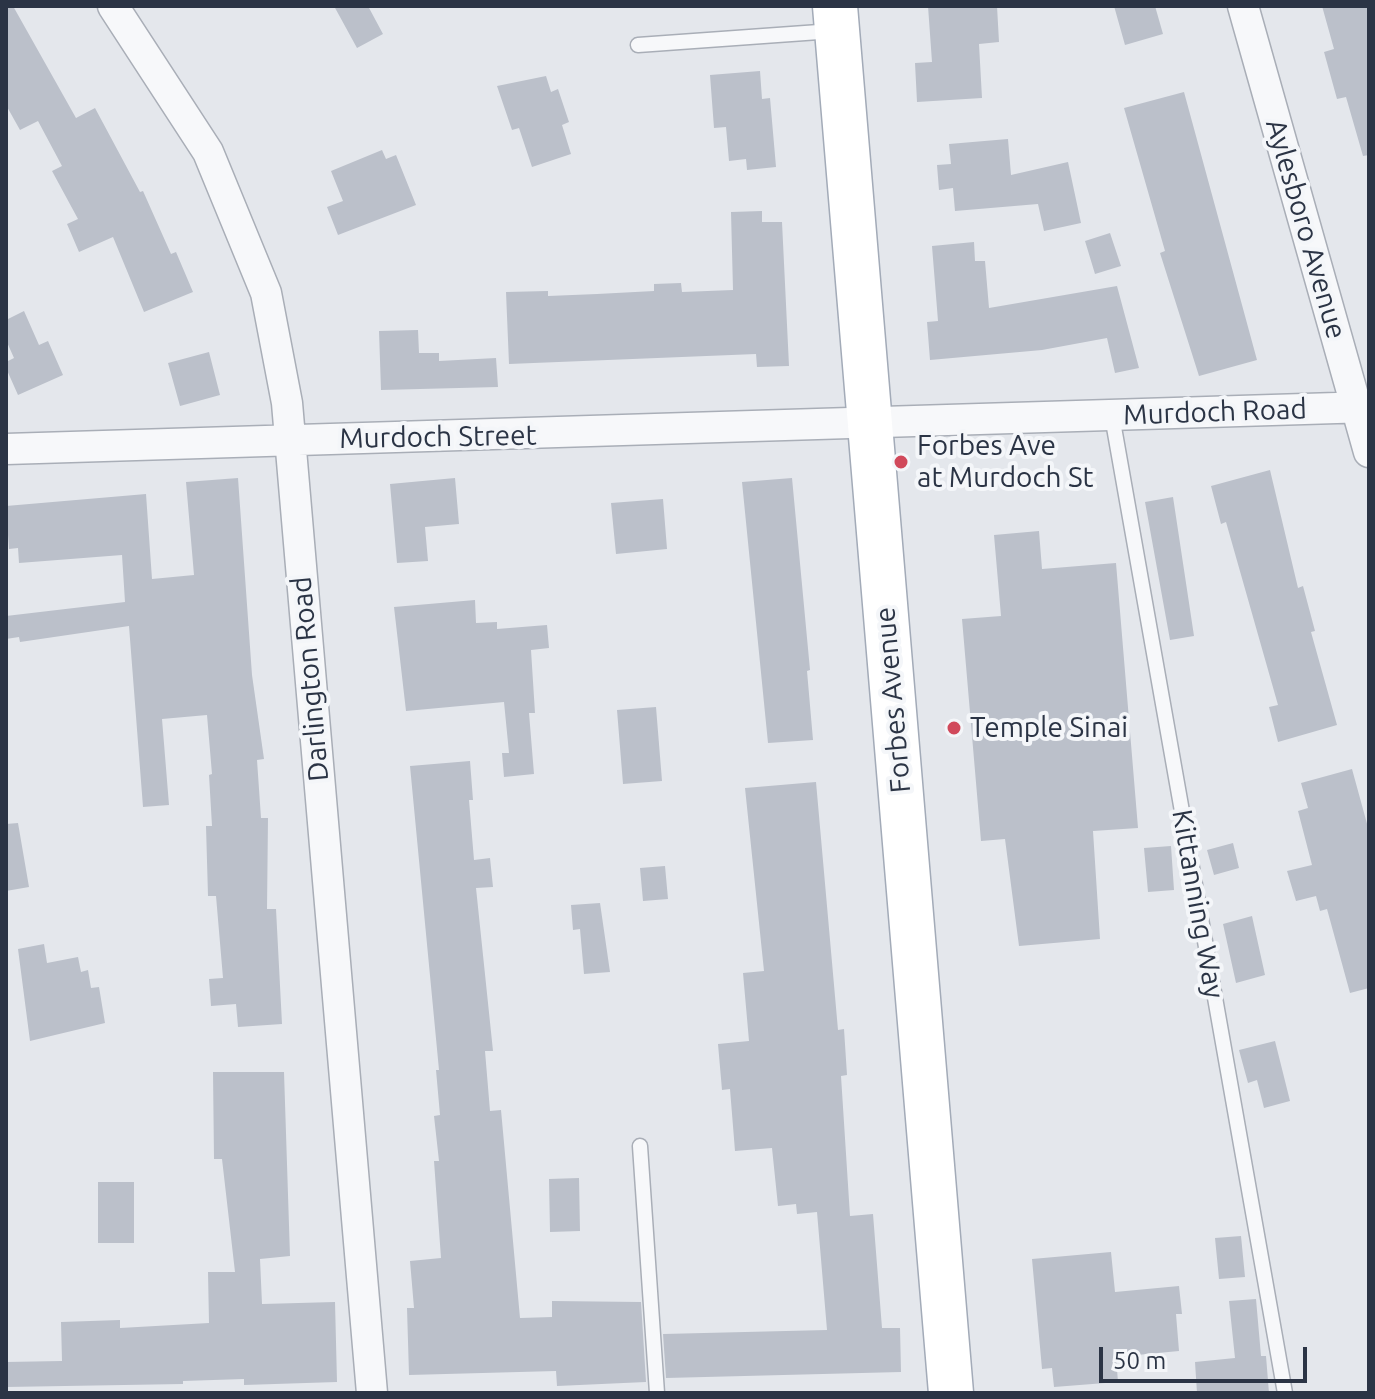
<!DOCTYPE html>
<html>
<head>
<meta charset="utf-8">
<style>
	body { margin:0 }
	#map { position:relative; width:1375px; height:1399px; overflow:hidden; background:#e4e7ec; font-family:Ubuntu,sans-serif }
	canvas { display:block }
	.frame { position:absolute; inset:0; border:8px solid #2b3445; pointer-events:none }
	.scale { position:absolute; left:1099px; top:1347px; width:208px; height:36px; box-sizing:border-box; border:4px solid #2b3445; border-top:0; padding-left:10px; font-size:24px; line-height:28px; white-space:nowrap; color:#2b3445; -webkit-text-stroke:6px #f4f6f9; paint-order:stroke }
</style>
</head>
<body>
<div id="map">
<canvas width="1375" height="1399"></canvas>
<div class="frame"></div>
<div class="scale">50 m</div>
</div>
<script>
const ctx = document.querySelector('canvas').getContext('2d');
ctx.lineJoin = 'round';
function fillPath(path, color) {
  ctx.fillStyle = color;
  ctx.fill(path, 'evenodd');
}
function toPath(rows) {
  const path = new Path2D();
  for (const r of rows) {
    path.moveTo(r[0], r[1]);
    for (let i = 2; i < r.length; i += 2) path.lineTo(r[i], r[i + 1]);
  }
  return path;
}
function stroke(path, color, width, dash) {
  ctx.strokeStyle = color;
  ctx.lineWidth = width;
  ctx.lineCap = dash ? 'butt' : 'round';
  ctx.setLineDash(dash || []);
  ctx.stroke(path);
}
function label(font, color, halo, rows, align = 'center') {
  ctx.font = font + ' Ubuntu,sans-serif';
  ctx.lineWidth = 8;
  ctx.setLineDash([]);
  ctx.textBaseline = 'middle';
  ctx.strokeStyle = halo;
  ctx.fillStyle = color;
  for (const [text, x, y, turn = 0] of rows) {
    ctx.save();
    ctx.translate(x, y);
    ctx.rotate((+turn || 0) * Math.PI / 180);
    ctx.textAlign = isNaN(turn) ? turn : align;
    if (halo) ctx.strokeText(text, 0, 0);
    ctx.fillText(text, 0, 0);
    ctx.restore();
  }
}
fillPath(toPath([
	[6,6,13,6,76,118,95,108,140,192,143,191,171,254,176,252,193,292,144,312,113,237,79,252,67,224,78,219,52,171,62,166,38,121,20,130,6,105],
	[334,6,368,6,383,34,357,48],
	[928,6,997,6,999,42,979,44,982,98,917,102,915,63,932,62],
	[1114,6,1155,6,1163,34,1125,45],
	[1322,6,1369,6,1369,155,1363,156,1346,97,1337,99,1324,52,1334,49],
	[760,71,762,99,770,98,776,167,747,170,746,159,729,161,726,127,714,128,710,75],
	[546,76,551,92,558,89,569,122,562,125,571,154,532,167,519,128,512,130,497,86],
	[1184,92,1257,360,1199,376,1160,253,1165,251,1124,108],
	[1008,139,1011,175,1068,162,1081,223,1044,231,1038,204,955,211,953,188,939,190,937,165,951,164,949,144],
	[382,150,386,159,396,155,416,205,338,235,327,207,343,201,331,171],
	[762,211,762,222,782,222,789,366,757,367,756,354,509,364,506,292,548,291,548,296,597,294,654,291,654,284,681,283,682,292,733,290,731,212],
	[1110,233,1121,266,1095,274,1085,241],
	[974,242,975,261,985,261,989,308,1117,286,1139,368,1115,373,1107,338,1042,350,930,360,927,322,938,321,932,246],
	[24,311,39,345,48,341,63,375,18,395,6,368,6,362,14,358,6,340,6,320],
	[418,330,419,353,439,353,439,361,496,358,498,387,381,390,379,331],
	[209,352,220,395,180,406,168,363],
	[1270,470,1298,588,1303,586,1315,631,1311,632,1337,725,1278,742,1269,707,1278,705,1226,522,1221,524,1211,486],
	[238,478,252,675,264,759,257,760,261,818,268,818,267,909,276,909,282,1024,238,1027,236,1004,211,1006,209,979,223,978,216,896,208,896,206,826,212,826,209,775,212,774,207,715,162,719,169,805,143,807,129,626,20,642,19,637,6,639,6,616,125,602,122,555,19,563,18,548,9,549,6,506,146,494,152,579,194,575,186,482],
	[455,478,459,524,425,527,428,561,397,563,390,484],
	[792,478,810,670,807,671,813,740,768,743,742,482],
	[1173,497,1194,636,1170,640,1145,502],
	[663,499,667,549,616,554,611,503],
	[1039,531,1042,569,1116,563,1138,828,1093,831,1100,939,1019,946,1005,839,981,841,962,619,1001,616,994,535],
	[475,600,476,623,497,622,497,629,547,625,549,648,531,650,535,713,529,713,534,774,504,777,502,753,509,753,504,702,406,711,394,607],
	[656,707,662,781,623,784,617,710],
	[470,761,473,800,469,800,474,860,490,858,493,887,476,888,493,1051,485,1051,490,1111,501,1110,520,1318,552,1317,552,1301,641,1302,646,1382,557,1386,556,1371,409,1375,407,1308,414,1308,410,1261,441,1258,434,1161,439,1161,434,1116,440,1115,436,1070,439,1070,410,766],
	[1352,769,1369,831,1369,988,1350,993,1327,909,1320,911,1316,896,1296,901,1287,871,1312,865,1298,811,1308,808,1301,783],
	[816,782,838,1030,844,1029,847,1075,841,1076,850,1216,873,1214,882,1328,900,1328,901,1372,666,1378,663,1334,827,1330,817,1212,797,1214,796,1204,778,1206,772,1148,735,1151,730,1089,722,1090,718,1044,749,1041,743,973,764,971,745,788],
	[18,823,29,887,6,891,6,824],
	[1233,843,1239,868,1214,875,1207,850],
	[1171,846,1174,890,1148,892,1144,848],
	[665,866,668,899,643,901,640,868],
	[600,903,610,972,584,974,580,929,573,930,571,905],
	[1252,916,1265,975,1236,983,1223,924],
	[44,944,47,963,78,957,81,972,88,970,91,988,99,987,105,1023,30,1041,18,949],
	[1275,1041,1290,1101,1264,1108,1257,1080,1248,1083,1239,1050],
	[213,1072,284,1072,290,1256,260,1259,262,1304,335,1302,337,1382,244,1385,244,1379,183,1381,183,1384,6,1387,6,1362,62,1361,61,1322,120,1320,120,1328,209,1323,208,1272,235,1272,222,1159,214,1159],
	[579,1178,580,1231,550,1232,549,1179],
	[98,1182,134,1182,134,1243,98,1243],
	[1241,1236,1245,1277,1219,1279,1215,1238],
	[1111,1252,1115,1292,1179,1286,1182,1314,1176,1314,1179,1351,1116,1357,1118,1382,1054,1387,1052,1368,1042,1369,1032,1259],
	[1256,1299,1261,1356,1266,1356,1269,1393,1197,1393,1195,1362,1235,1358,1229,1301]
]), '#bbc0ca');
const lane = toPath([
	[638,45,833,31],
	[1112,416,1285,1393],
	[640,1146,657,1393]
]);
const street = toPath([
	[113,6,208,152,266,293,287,403,372,1393],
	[1243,6,1369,452],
	[6,449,1369,407]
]);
const primary = toPath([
	[835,6,951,1393]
]);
stroke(lane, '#a9aeb7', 17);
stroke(street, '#a9aeb7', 33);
stroke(primary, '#a3abb8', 47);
stroke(lane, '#f7f8fa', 14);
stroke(street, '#f7f8fa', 30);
stroke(primary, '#fff', 44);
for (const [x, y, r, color] of [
	[901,462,8,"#d1495b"],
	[954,728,8,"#d1495b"]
]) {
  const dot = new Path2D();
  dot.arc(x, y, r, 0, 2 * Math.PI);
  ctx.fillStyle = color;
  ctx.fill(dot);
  stroke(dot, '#f4f6f9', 3);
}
label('28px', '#2b3445', '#f4f6f9', [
	["Aylesboro Avenue",1306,229,74],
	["Murdoch Road",1215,412,-2],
	["Murdoch Street",438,437,-1],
	["Darlington Road",310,679,-95],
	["Forbes Avenue",893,700,-95],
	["Kittanning Way",1198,904,80]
]);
label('28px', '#2b3445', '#f4f6f9', [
	["Forbes Ave",917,446],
	["at Murdoch St",917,478],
	["Temple Sinai",970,728]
], 'left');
</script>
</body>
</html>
